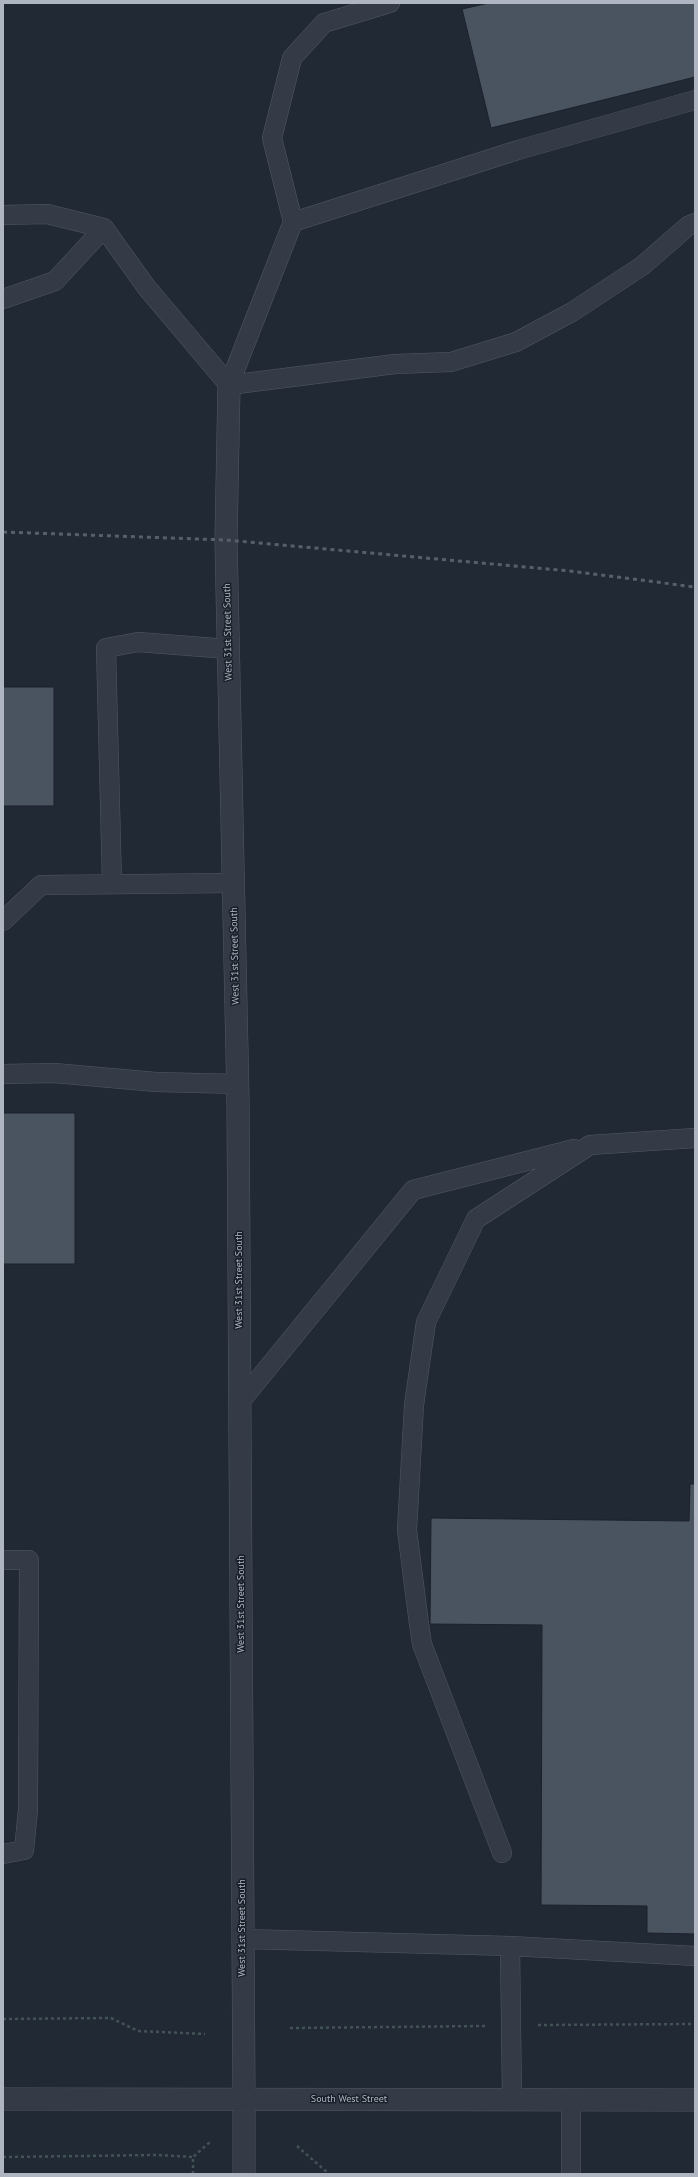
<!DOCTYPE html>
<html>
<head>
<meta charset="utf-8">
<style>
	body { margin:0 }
	#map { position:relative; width:698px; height:2177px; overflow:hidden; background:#212935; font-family:"PT Sans",sans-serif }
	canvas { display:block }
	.frame { position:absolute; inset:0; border:4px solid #afb6c2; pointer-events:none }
</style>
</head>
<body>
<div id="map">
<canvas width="698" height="2177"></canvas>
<div class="frame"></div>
</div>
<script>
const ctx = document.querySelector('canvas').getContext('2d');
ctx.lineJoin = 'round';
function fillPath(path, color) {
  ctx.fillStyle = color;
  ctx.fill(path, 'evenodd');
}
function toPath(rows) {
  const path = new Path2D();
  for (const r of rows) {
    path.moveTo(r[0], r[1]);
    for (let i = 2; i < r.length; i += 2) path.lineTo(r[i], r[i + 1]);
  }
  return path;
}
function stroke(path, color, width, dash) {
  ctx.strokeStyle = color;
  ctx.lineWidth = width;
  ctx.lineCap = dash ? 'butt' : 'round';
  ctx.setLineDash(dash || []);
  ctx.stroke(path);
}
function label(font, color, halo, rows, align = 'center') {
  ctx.font = font + ' "PT Sans",sans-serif';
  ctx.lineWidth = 3;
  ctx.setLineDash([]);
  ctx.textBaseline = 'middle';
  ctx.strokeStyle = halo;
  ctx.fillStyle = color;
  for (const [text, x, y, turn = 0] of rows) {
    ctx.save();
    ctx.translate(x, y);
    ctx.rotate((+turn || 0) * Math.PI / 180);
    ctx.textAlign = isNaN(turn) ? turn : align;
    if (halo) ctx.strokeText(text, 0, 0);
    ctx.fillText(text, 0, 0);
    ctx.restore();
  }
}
const building = toPath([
	[489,3,695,3,695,77,491,128,462,9,489,3],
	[3,687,54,687,54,806,3,806,3,687],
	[3,1113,75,1113,75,1264,3,1264,3,1113],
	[690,1484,695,1484,695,1934,647,1933,647,1906,541,1905,542,1625,430,1624,431,1518,689,1521,690,1484]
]);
fillPath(building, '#4a5360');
stroke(building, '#1c222c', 1);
const service = toPath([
	[3,215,47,214,104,228,147,288,229,385],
	[293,222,518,150,695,100],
	[3,299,55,281,104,228],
	[229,385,395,364,451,362,516,342,572,312,642,266,688,226,695,223],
	[229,385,293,222,272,138,292,58,324,23,390,3],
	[112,884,106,648,138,642,228,649],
	[3,921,41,885,233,883],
	[3,1074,54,1073,156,1082,238,1084],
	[240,1402,413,1190,574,1149],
	[3,1560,29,1560,28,1810,24,1850,3,1854],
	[502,1853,422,1644,419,1624,407,1530,414,1405,426,1322,476,1219,590,1145,695,1138],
	[243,1939,510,1946,695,1956],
	[510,1946,512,2100],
	[571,2100,571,2174]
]);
const minor = toPath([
	[229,385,226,540,238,1100,244,2099]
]);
const tertiary = toPath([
	[3,2099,695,2100],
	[244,2099,244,2174]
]);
stroke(service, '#525963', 20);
stroke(minor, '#525963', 23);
stroke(tertiary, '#525963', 23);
stroke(toPath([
	[3,2019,111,2018,138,2031,205,2034],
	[538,2025,695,2024],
	[290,2028,485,2026],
	[297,2146,329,2174],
	[3,2157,158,2155,193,2157],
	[193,2174,193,2157,210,2142],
	[694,2174,695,2174]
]), '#435355', 2.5, [3, 3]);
stroke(service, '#353b46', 19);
stroke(minor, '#353b46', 22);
stroke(tertiary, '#353b46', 22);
stroke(toPath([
	[3,532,226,540,570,571,695,587]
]), '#575f6c', 3, [4, 4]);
label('10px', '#afb6c2', '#1a202a', [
	["West 31st Street South",228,632,-91],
	["West 31st Street South",235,956,-91],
	["West 31st Street South",239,1280,-90],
	["West 31st Street South",241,1604,-90],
	["West 31st Street South",242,1928,-90],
	["South West Street",349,2099]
]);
</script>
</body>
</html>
